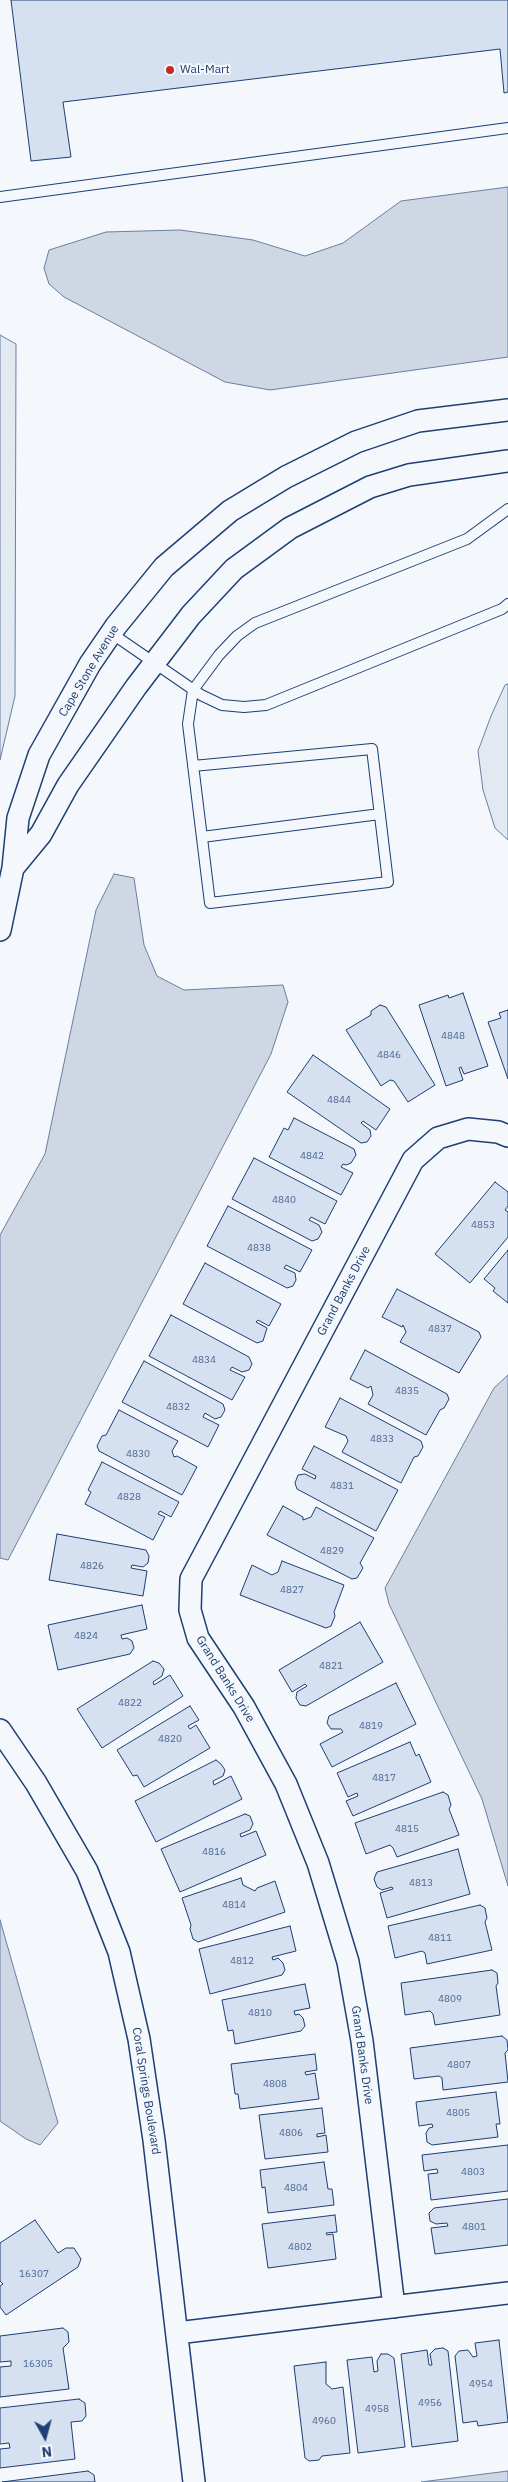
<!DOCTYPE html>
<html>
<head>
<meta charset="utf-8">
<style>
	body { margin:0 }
	#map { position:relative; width:508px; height:2482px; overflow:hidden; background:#f4f7fb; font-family:"IBM Plex Sans",sans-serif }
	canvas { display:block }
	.north { position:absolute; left:20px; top:2412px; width:50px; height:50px; -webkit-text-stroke:4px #f4f7fb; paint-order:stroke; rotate:173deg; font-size:14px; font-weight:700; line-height:20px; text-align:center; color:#1d3f73 }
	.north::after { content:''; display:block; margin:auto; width:18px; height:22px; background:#1d3f73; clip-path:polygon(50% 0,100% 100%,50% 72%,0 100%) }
</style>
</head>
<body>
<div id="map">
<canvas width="508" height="2482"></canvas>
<div class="north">N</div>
</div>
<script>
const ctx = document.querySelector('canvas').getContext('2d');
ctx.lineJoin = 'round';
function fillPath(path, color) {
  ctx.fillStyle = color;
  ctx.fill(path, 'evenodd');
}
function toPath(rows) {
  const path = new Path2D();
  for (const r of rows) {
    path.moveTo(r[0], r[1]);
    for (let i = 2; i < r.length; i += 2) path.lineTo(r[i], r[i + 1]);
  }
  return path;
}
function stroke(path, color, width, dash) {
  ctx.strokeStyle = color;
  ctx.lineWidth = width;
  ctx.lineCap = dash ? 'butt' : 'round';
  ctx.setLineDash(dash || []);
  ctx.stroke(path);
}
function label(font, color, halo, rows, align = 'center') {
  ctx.font = font + ' "IBM Plex Sans",sans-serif';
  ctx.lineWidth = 4;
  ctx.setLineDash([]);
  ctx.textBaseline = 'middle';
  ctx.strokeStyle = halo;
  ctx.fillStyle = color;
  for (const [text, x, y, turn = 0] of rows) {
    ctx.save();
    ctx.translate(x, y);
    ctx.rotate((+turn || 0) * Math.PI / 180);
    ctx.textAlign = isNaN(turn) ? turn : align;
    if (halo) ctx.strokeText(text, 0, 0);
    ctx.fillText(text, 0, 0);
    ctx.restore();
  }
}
const green = toPath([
	[0,335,16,344,15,696,0,760,0,335],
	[508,684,508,840,495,828,483,790,478,751,491,716,505,685,508,684]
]);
fillPath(green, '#e3e9f0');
stroke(green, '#687fa3', 1);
const water = toPath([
	[508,187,508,357,270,390,225,382,64,297,49,284,44,268,49,250,106,232,180,230,253,240,305,256,343,243,401,201,508,187],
	[114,874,134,878,144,945,157,976,184,990,283,985,288,1002,271,1054,8,1560,0,1558,0,1235,45,1154,96,910,114,874],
	[508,1375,508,1886,482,1799,389,1604,385,1588,494,1388,508,1375],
	[0,1920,58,2123,40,2145,26,2139,0,2121,0,1920],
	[508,2471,508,2482,421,2482,508,2471]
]);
fillPath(water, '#cfd7e4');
stroke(water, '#687fa3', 1);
const building = toPath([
	[11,0,508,0,508,92,504,93,500,49,63,102,71,157,31,161,11,0],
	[463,993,488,1066,464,1074,461,1067,459,1068,463,1080,446,1086,419,1005,448,995,449,998,463,993],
	[380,1005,386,1007,435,1085,408,1102,394,1081,390,1080,381,1086,346,1030,371,1015,371,1011,380,1005],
	[508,1010,508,1079,488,1022,501,1018,499,1013,508,1010],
	[313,1055,390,1109,376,1130,363,1121,361,1123,370,1130,371,1136,367,1142,361,1143,287,1092,313,1055],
	[294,1118,354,1149,356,1155,351,1163,346,1165,343,1164,341,1167,353,1173,341,1195,269,1157,284,1128,288,1130,294,1118],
	[254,1158,337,1201,325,1224,311,1217,309,1220,319,1225,322,1232,318,1239,312,1241,232,1199,254,1158],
	[495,1182,508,1192,508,1206,505,1210,508,1212,508,1237,470,1283,435,1254,495,1182],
	[228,1206,312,1250,300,1272,286,1265,284,1268,295,1273,296,1280,293,1286,287,1288,207,1246,228,1206],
	[508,1250,508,1303,493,1291,495,1288,484,1279,508,1250],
	[205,1263,281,1304,269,1326,258,1320,256,1322,267,1328,263,1341,257,1343,183,1304,205,1263],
	[397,1289,479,1332,481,1337,459,1373,400,1342,406,1332,403,1325,402,1327,382,1317,397,1289],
	[171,1315,249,1357,252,1364,249,1370,242,1372,232,1367,230,1370,245,1377,232,1400,149,1356,171,1315],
	[365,1350,447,1394,449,1399,444,1408,440,1410,426,1435,368,1404,373,1395,371,1386,368,1388,350,1379,365,1350],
	[144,1361,223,1404,225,1410,221,1417,215,1419,205,1413,203,1417,219,1425,208,1447,122,1402,144,1361],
	[340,1398,421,1441,423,1447,418,1456,414,1457,401,1483,342,1452,348,1441,346,1436,325,1427,340,1398],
	[119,1410,178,1441,172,1451,174,1457,177,1456,197,1467,182,1495,99,1451,97,1446,102,1436,106,1435,119,1410],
	[314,1446,398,1490,376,1531,297,1489,295,1483,298,1475,305,1474,315,1479,316,1476,302,1469,314,1446],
	[102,1462,179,1502,171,1517,160,1511,158,1514,165,1517,153,1540,85,1504,91,1492,88,1490,102,1462],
	[283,1506,303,1517,303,1520,311,1517,316,1507,374,1538,360,1563,363,1568,357,1578,352,1579,267,1535,283,1506],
	[57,1534,146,1550,149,1556,148,1563,143,1567,132,1565,131,1568,147,1571,143,1596,49,1580,57,1534],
	[282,1561,344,1585,334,1612,335,1616,331,1626,326,1628,240,1595,252,1565,272,1575,278,1572,282,1561],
	[142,1605,147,1629,121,1635,122,1639,127,1638,132,1641,134,1648,130,1654,58,1670,48,1625,142,1605],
	[360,1622,383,1662,306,1706,300,1705,296,1698,297,1692,307,1686,305,1684,292,1692,279,1670,360,1622],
	[153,1661,159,1663,164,1669,162,1676,153,1682,154,1685,170,1675,183,1696,102,1748,77,1709,153,1661],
	[396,1683,416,1724,332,1767,320,1744,343,1732,341,1729,331,1729,327,1723,329,1716,396,1683],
	[190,1706,199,1720,188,1726,190,1729,196,1725,210,1748,144,1787,137,1775,133,1776,117,1750,190,1706],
	[410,1742,416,1756,419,1754,431,1782,353,1816,346,1801,358,1796,357,1793,348,1797,337,1773,410,1742],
	[216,1760,221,1764,225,1770,223,1776,213,1781,214,1785,231,1776,242,1799,156,1842,135,1801,216,1760],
	[443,1792,448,1795,451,1805,449,1809,459,1835,397,1857,393,1848,390,1845,366,1854,355,1823,443,1792],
	[245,1814,250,1816,253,1824,250,1830,240,1834,241,1837,256,1831,266,1855,180,1892,161,1849,245,1814],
	[458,1849,470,1894,387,1918,380,1893,393,1889,392,1887,382,1890,377,1887,374,1879,377,1872,458,1849],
	[241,1878,243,1885,255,1891,257,1888,275,1881,285,1912,198,1942,193,1939,190,1929,191,1925,182,1898,241,1878],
	[480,1905,485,1908,487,1918,485,1922,492,1950,427,1964,425,1953,422,1951,395,1958,388,1926,480,1905],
	[290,1926,296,1951,272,1957,273,1960,278,1958,283,1963,285,1970,282,1975,210,1994,199,1949,290,1926],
	[492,1970,497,1973,498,1983,496,1986,500,2015,435,2025,433,2014,430,2011,405,2015,401,1983,492,1970],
	[305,1984,310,2008,294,2011,295,2015,299,2014,303,2018,305,2026,301,2031,235,2044,233,2030,228,2031,222,2000,305,1984],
	[502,2036,507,2040,508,2050,505,2053,508,2082,443,2090,442,2078,439,2076,414,2079,410,2048,502,2036],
	[315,2054,317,2070,305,2072,306,2075,315,2073,319,2099,240,2109,238,2094,235,2094,231,2064,315,2054],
	[496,2092,500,2124,496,2124,498,2137,432,2145,427,2142,426,2133,429,2128,433,2127,432,2124,419,2126,416,2102,496,2092],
	[322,2108,325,2133,317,2134,317,2137,326,2135,328,2152,265,2159,259,2115,322,2108],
	[508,2145,508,2191,431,2200,428,2174,438,2173,437,2169,424,2171,422,2155,508,2145],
	[324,2162,328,2189,332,2189,334,2205,268,2213,265,2187,262,2188,260,2170,324,2162],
	[508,2199,508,2245,435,2254,431,2228,448,2226,447,2223,436,2224,430,2221,429,2213,434,2208,508,2199],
	[335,2215,337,2232,326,2233,327,2235,333,2234,336,2259,268,2268,262,2224,335,2215],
	[35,2220,58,2253,66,2248,74,2248,81,2259,78,2267,6,2315,0,2307,0,2286,3,2284,0,2281,0,2243,35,2220],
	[63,2328,68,2332,69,2342,63,2348,69,2389,0,2397,0,2367,11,2366,11,2361,0,2362,0,2336,63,2328],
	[499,2340,508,2422,478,2426,477,2421,463,2423,455,2356,459,2351,468,2350,473,2357,477,2356,475,2343,499,2340],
	[443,2348,448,2351,458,2441,412,2447,401,2354,427,2350,429,2365,432,2365,430,2354,435,2349,443,2348],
	[381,2354,388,2354,394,2358,405,2447,358,2453,347,2360,372,2357,374,2372,378,2371,377,2361,381,2354],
	[326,2362,326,2384,332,2389,343,2387,350,2453,322,2456,319,2460,309,2461,305,2458,294,2366,326,2362],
	[79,2399,85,2403,86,2416,82,2421,71,2422,75,2459,0,2468,0,2449,10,2448,9,2443,0,2444,0,2408,79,2399],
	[88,2471,94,2475,95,2482,2,2482,88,2471]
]);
fillPath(building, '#d5e0f0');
stroke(building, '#1d3f73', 1);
const service = toPath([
	[0,197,508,128],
	[111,633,201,695,222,705,244,707,266,705,502,609,508,604],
	[193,766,372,749,388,882,210,903,188,724,193,690,219,655,237,636,255,623,467,539,508,509],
	[202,837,380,814]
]);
const minor = toPath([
	[13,868,41,834,68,785,136,687,191,615,234,569,290,528,370,487,409,475,508,461],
	[0,930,13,868,18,818,39,755,90,664,116,626,164,567,230,511,286,477,356,442,418,421,508,410],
	[0,1730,36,1783,87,1871,119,1952,139,2039,154,2140,194,2482],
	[394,2307,362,2041,348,1962,318,1863,286,1784,244,1707,198,1638,190,1610,191,1579,413,1160,438,1138,468,1129,498,1132,508,1136],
	[177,2333,508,2293]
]);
stroke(service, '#1d3f73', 12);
stroke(minor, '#1d3f73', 24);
stroke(service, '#f4f7fb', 10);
stroke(minor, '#f4f7fb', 21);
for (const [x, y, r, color] of [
	[170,70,5,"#c62828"]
]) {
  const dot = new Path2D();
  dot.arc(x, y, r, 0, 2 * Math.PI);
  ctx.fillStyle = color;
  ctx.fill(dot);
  stroke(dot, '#f4f7fb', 2);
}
label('10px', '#4b6792', null, [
	["4848",453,1036],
	["4846",389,1055],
	["4844",339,1100],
	["4842",312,1156],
	["4840",284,1200],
	["4853",483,1225],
	["4838",259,1248],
	["4837",440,1329],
	["4834",204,1360],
	["4835",407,1391],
	["4832",178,1407],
	["4833",382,1439],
	["4830",138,1454],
	["4831",342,1486],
	["4828",129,1497],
	["4829",332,1551],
	["4826",92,1566],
	["4827",292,1590],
	["4824",86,1636],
	["4821",331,1666],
	["4822",130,1703],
	["4819",371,1726],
	["4820",170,1739],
	["4817",384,1778],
	["4815",407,1829],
	["4816",214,1852],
	["4813",421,1883],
	["4814",234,1905],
	["4811",440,1938],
	["4812",242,1961],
	["4809",450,1999],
	["4810",260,2013],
	["4807",459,2065],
	["4808",275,2084],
	["4805",458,2113],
	["4806",291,2133],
	["4803",473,2172],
	["4804",296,2188],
	["4801",474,2227],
	["4802",300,2247],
	["16307",34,2274],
	["16305",38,2364],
	["4954",481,2384],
	["4956",430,2403],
	["4958",377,2409],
	["4960",324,2421]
]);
label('12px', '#1d3f73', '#f4f7fb', [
	["Wal-Mart",180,70]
], 'left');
label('12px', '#1d3f73', '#f4f7fb', [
	["Cape Stone Avenue",89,671,-59],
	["Grand Banks Drive",344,1291,-62],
	["Grand Banks Drive",225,1679,58],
	["Grand Banks Drive",362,2055,82],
	["Coral Springs Boulevard",146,2091,81]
]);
</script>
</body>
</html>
